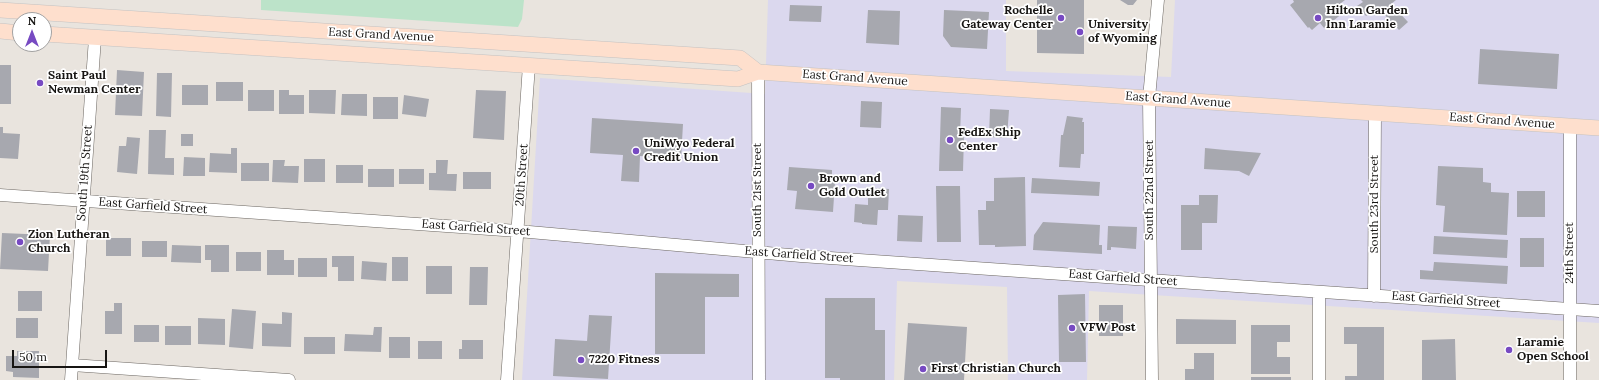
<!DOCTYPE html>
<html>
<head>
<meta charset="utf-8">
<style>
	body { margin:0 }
	#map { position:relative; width:1599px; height:380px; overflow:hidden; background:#e9e4de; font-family:Lora,serif }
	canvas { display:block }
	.north { position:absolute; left:12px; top:12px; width:40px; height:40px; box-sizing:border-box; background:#fff; border:1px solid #a2a1a1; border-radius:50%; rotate:0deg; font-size:11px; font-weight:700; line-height:16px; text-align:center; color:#171513 }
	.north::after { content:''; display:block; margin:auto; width:14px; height:18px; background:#774ac2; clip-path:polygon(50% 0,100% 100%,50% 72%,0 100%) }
	.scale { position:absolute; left:12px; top:350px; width:95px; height:18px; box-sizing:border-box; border:2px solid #171513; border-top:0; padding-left:5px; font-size:12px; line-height:14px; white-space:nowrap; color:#171513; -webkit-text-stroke:3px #fff; paint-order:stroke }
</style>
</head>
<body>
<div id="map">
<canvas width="1599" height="380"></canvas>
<div class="north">N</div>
<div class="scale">50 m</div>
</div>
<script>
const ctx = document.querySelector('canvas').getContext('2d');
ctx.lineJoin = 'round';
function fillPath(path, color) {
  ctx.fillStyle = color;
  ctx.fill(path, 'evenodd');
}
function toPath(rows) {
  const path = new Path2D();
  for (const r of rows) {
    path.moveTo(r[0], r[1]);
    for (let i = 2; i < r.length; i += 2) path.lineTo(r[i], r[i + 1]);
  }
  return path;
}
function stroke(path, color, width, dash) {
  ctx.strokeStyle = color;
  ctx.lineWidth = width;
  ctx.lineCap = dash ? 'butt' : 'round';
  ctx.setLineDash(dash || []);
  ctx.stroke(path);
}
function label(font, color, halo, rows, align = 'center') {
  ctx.font = font + ' Lora,serif';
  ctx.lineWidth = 3.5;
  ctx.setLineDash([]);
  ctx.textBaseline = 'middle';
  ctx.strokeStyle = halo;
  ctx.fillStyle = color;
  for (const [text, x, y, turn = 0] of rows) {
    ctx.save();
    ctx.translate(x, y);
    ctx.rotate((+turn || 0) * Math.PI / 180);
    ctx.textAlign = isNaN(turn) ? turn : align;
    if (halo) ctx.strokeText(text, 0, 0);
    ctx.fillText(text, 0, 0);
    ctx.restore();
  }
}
fillPath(toPath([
	[768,0,1006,0,1006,71,1171,77,1175,0,1599,0,1599,323,1089,291,1087,380,1008,380,1007,287,897,281,894,380,522,380,540,78,765,94]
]), '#dbd8ee');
fillPath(toPath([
	[261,0,524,0,522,19,518,27,261,10]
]), '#bce3c9');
fillPath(toPath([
	[1037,0,1084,0,1084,54,1037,53],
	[1120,0,1137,0,1133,5,1128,5],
	[1293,0,1345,0,1337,6,1343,13,1324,28,1320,23,1312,30,1309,27,1308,28,1290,5,1294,2],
	[1361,0,1396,0,1391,4,1408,22,1399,30,1382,12,1378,15,1374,10,1366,16,1357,6,1363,2],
	[790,5,822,6,821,22,789,21],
	[868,10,900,11,899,45,866,43],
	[944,10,989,12,987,49,951,47,943,36],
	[1480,49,1559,54,1557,89,1478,84],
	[0,65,11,65,11,104,0,104],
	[117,70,144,72,142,116,115,115],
	[157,73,172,73,171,117,156,116],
	[216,82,243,82,243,101,216,101],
	[182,85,208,85,208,105,182,105],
	[248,90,274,90,274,111,248,111],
	[279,90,289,90,289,95,304,95,304,114,279,114],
	[309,90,336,90,335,114,309,113],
	[476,90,506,91,504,140,473,138],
	[342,94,367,94,367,116,341,115],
	[404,95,429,99,426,117,402,114],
	[373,97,398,97,398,119,373,119],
	[861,101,882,102,881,128,860,127],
	[941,107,961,108,960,136,964,136,963,171,939,171],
	[990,109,1009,110,1007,138,989,137],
	[1067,116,1083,118,1082,122,1084,122,1084,154,1081,154,1080,168,1059,167,1061,135,1063,135],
	[592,118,683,124,681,159,640,156,639,182,621,181,623,155,590,153],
	[0,127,3,127,3,133,20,134,18,159,0,158],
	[149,130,166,130,165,158,174,158,174,175,148,174],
	[181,134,193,134,193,146,181,146],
	[127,137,140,138,137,174,117,172,119,146,126,146],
	[231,148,237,148,237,173,209,172,210,153,231,154],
	[1205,148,1225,150,1261,153,1249,176,1239,171,1204,169],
	[184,157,205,158,205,176,183,176],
	[304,159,325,159,325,182,304,182],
	[273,160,285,160,284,166,299,166,298,183,272,182],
	[436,160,448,160,447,174,457,174,456,191,429,190,429,173,436,173],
	[241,163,269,163,269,181,241,181],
	[336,165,363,165,363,183,336,183],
	[1438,166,1483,168,1483,182,1491,183,1491,192,1509,193,1507,235,1443,232,1445,206,1436,205],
	[789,167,832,170,832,182,835,182,833,212,795,209,797,191,787,190],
	[368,169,394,169,394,187,368,187],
	[399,169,424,169,424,184,399,184],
	[463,172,491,172,491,189,463,189],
	[1025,177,1026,246,995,247,995,245,979,245,978,210,986,210,986,201,994,201,994,178],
	[1032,178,1100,182,1099,196,1031,193],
	[936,186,960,186,961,242,937,242],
	[876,188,889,189,888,210,878,210,877,225,862,224,862,223,854,222,855,204,868,205,868,198,876,198],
	[1517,191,1545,191,1545,217,1517,217],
	[1199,195,1218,195,1217,223,1202,223,1202,250,1181,250,1181,205,1199,205],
	[898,215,923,216,922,242,897,241],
	[1043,222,1100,225,1099,245,1102,245,1102,254,1033,250,1034,235],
	[1108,226,1137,227,1136,249,1111,247,1111,250,1107,250],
	[2,233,50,235,48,271,0,269],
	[1434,236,1508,240,1507,258,1433,254],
	[106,238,131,238,131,256,106,256],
	[1520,238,1544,238,1544,267,1520,267],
	[142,241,167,241,167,257,142,257],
	[172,245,201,246,201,263,171,262],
	[205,245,229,245,229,272,211,272,211,260,205,260],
	[267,250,284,250,284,260,294,260,294,275,267,275],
	[236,252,261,252,261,271,236,271],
	[332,256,354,256,354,281,338,281,338,267,332,267],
	[392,257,408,257,408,281,392,281],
	[298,258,327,258,327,277,298,277],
	[362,261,387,263,386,281,361,279],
	[1434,262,1508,266,1507,284,1420,279,1420,270,1433,271],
	[426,266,452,266,452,294,426,294],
	[470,267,488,267,487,305,469,305],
	[655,273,739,274,739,297,705,297,705,354,655,354],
	[18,291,42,291,42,311,18,311],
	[1085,294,1086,362,1059,362,1058,295],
	[825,298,875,298,875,330,885,330,885,380,840,380,840,378,825,378],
	[114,303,122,303,122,334,105,334,105,311,114,311],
	[1099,305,1123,305,1123,336,1099,336],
	[232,309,256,311,253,349,229,347],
	[282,312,292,313,291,347,262,346,262,323,282,324],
	[589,315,612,316,608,379,553,376,555,339,587,341],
	[16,318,38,318,38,338,16,338],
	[198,318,225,319,225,345,198,344],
	[1176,319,1236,320,1236,344,1176,344],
	[908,323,967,327,964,380,904,380],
	[134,325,159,325,159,342,134,342],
	[1251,325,1290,325,1290,342,1277,342,1277,357,1290,357,1290,374,1251,374],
	[165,326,191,326,191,345,165,345],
	[374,327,382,327,381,352,344,351,345,334,373,335],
	[1344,327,1384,327,1384,380,1345,380,1345,376,1357,376,1357,344,1344,344],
	[304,337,335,337,335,354,304,354],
	[389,337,410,337,410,358,389,358],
	[1455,339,1456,380,1422,380,1422,340],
	[462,340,483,340,483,359,459,359,459,349,462,349],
	[418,341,442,341,442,359,418,359],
	[17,351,39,351,39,378,13,377,13,372,6,371,6,356,17,356],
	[1194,353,1214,353,1214,380,1185,380,1185,369,1194,369],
	[1251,377,1291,377,1291,380,1251,380]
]), '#a7a8af');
const minor = toPath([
	[758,72,759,380],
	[1570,126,1570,380],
	[0,195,518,231,801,256,1599,311],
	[1319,292,1319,380],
	[1374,296,1375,113],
	[72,365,289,380],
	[71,380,95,38],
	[507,380,529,65],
	[1152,380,1149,98,1158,0]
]);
const major = toPath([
	[0,10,740,58,758,72],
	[0,31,20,33],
	[44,34,738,79,758,72,1599,128]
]);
stroke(minor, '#6b6661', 13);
stroke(major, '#c3c2c2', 16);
stroke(minor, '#fff', 12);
stroke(major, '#fedfcd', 15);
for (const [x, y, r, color] of [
	[1061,18,4,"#774ac2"],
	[1318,18,4,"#774ac2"],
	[1080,32,4,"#774ac2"],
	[40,83,4,"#774ac2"],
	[950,140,4,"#774ac2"],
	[636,151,4,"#774ac2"],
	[811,186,4,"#774ac2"],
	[20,242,4,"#774ac2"],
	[1072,328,4,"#774ac2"],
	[1509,350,4,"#774ac2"],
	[581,360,4,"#774ac2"],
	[923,369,4,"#774ac2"]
]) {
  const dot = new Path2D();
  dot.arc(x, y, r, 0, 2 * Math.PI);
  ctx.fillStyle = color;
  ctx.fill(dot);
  stroke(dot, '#fff', 1.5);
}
label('bold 12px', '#171513', '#fff', [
	["Rochelle",1053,11,"right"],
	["Gateway Center",1053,25,"right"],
	["Hilton Garden",1326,11],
	["Inn Laramie",1326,25],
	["University",1088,25],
	["of Wyoming",1088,39],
	["Saint Paul",48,76],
	["Newman Center",48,90],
	["FedEx Ship",958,133],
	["Center",958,147],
	["UniWyo Federal",644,144],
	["Credit Union",644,158],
	["Brown and",819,179],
	["Gold Outlet",819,193],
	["Zion Lutheran",28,235],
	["Church",28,249],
	["VFW Post",1080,328],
	["Laramie",1517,343],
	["Open School",1517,357],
	["7220 Fitness",589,360],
	["First Christian Church",931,369]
], 'left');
label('12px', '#171513', '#fff', [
	["East Grand Avenue",381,35,3],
	["East Grand Avenue",855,78,4],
	["East Grand Avenue",1178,100,4],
	["East Grand Avenue",1502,121,4],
	["South 19th Street",85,173,-86],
	["20th Street",522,175,-86],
	["South 21st Street",758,190,-90],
	["South 22nd Street",1150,190,-90],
	["South 23rd Street",1375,204,-90],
	["East Garfield Street",153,206,4],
	["East Garfield Street",476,228,4],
	["24th Street",1570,253,-90],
	["East Garfield Street",799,255,4],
	["East Garfield Street",1123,278,4],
	["East Garfield Street",1446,300,4]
]);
</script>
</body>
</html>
